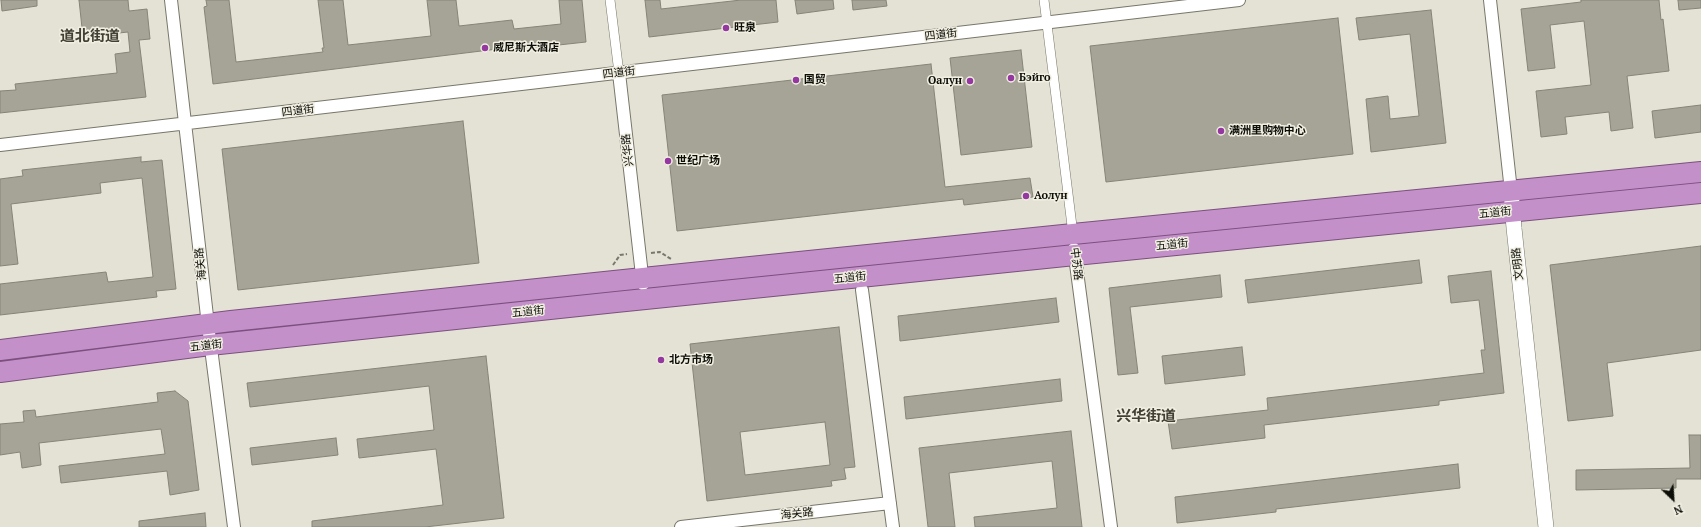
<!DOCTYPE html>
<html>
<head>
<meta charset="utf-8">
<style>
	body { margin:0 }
	#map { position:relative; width:1701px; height:527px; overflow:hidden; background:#e4e2d4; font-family:"PT Serif",serif }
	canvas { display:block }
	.north { position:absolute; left:1653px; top:479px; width:40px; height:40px; -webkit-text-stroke:3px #f1efe2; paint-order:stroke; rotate:155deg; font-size:11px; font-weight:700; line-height:16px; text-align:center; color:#0e0e09 }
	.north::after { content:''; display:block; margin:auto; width:14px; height:18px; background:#0e0e09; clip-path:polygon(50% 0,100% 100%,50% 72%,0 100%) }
</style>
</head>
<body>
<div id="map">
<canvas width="1701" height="527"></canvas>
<div class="north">N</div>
</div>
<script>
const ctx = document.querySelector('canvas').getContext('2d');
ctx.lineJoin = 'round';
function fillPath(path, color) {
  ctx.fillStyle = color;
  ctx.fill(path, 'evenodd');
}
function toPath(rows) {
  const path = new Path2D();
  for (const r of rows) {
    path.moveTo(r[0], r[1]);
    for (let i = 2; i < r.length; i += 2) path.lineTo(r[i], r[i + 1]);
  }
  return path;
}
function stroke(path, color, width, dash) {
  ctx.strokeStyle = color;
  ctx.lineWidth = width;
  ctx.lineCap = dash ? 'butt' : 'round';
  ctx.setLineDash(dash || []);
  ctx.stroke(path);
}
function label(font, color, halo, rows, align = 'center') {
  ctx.font = font + ' "PT Serif","Noto Sans SC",serif';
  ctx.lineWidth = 3;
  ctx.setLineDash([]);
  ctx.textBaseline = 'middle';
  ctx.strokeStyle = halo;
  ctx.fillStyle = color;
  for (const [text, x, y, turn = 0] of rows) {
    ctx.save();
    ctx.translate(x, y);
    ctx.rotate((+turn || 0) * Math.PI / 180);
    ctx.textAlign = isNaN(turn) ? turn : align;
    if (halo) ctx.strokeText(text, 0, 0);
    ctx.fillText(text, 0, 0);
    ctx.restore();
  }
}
const building = toPath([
	[1,0,37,0,37,6,2,11,1,0],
	[79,0,128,0,129,11,147,9,150,39,139,40,146,97,0,113,0,91,16,90,15,84,117,73,115,54,130,52,128,32,83,37,79,0],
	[206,0,229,0,236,62,323,52,322,48,324,48,318,0,343,0,348,45,431,36,427,0,456,0,459,26,512,20,514,29,561,24,559,0,582,0,586,42,531,48,530,45,213,84,204,7,207,6,206,0],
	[645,0,660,0,661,9,741,0,776,0,778,22,649,37,645,0],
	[795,0,833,0,834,9,797,14,795,0],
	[852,0,886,0,887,6,853,10,852,0],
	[1581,0,1659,0,1661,20,1663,19,1669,71,1627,76,1633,128,1611,131,1609,112,1565,117,1567,134,1541,137,1536,91,1591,85,1584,21,1550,25,1555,68,1528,71,1521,9,1581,2,1581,0],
	[1678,0,1701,0,1701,8,1679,10,1678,0],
	[1431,10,1446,143,1371,152,1366,99,1388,96,1390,119,1419,116,1410,34,1359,40,1356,18,1431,10],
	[1338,18,1353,154,1106,182,1090,46,1338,18],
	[1021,50,1032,147,961,155,950,58,1021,50],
	[931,64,945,187,1030,178,1033,197,964,205,963,199,677,231,662,95,931,64],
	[1701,105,1701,132,1655,138,1652,111,1701,105],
	[463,121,479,263,238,290,222,149,463,121],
	[141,157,141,162,162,160,176,289,156,291,157,297,0,315,0,284,106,272,108,282,153,277,142,178,100,183,101,193,11,204,18,264,0,266,0,179,23,176,22,170,141,157],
	[1701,246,1701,350,1607,363,1613,416,1568,421,1550,265,1701,246],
	[1419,260,1422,283,1248,303,1245,280,1419,260],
	[1491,271,1504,393,1439,401,1439,405,1264,425,1265,438,1172,449,1168,421,1268,410,1267,398,1484,373,1481,350,1485,350,1479,300,1451,303,1448,276,1491,271],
	[1220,275,1222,297,1130,307,1138,373,1118,375,1109,288,1220,275],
	[1056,298,1059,322,900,341,898,316,1056,298],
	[839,327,855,467,844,468,846,479,831,481,832,486,707,501,690,344,839,327],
	[825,422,830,465,745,475,740,432,825,422],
	[1242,347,1245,375,1165,384,1162,356,1242,347],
	[486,356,504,518,425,527,312,527,312,521,443,505,436,449,359,458,357,439,434,430,429,386,250,407,247,383,486,356],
	[1060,379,1062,401,906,419,904,397,1060,379],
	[175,391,188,401,199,490,170,495,167,471,61,483,59,466,165,454,161,429,39,443,41,465,22,468,20,452,0,455,0,424,24,422,23,411,35,410,36,417,158,402,157,393,175,391],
	[1071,431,1082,527,975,527,974,517,1057,508,1052,461,949,473,955,527,928,527,919,448,1071,431],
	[1689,435,1701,435,1701,479,1676,479,1676,488,1576,490,1576,470,1690,468,1689,435],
	[336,438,338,455,252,465,250,448,336,438],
	[1458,464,1460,488,1276,509,1276,512,1177,523,1175,497,1458,464],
	[205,513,206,527,139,527,139,521,205,513]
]);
fillPath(building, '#a6a497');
stroke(building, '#868477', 1);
const pedestrian = toPath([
	[610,0,619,73],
	[1044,0,1073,234]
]);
const minor = toPath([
	[171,0,208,325,234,527],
	[1490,0,1511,191],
	[619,73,643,284],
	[0,145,1239,0],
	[1074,249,1111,527],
	[862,290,893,527],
	[681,527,890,503]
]);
const tertiary = toPath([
	[1511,191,1514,228,1546,527]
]);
const trunk = toPath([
	[0,350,231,321,643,278,1073,234,1701,172],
	[0,372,210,345,616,302,1075,255,1701,193]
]);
stroke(pedestrian, '#78766a', 10);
stroke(minor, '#78766a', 14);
stroke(tertiary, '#78766a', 16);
stroke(trunk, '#7b507e', 22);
stroke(toPath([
	[651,253,660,252,671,259],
	[613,265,620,255,627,254]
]), '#79786e', 2, [4, 2]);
stroke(pedestrian, '#fff', 9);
stroke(minor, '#fff', 12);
stroke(tertiary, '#fff', 15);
stroke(trunk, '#c490ca', 20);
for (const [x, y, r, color] of [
	[726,28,4,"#9537a0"],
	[485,48,4,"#9537a0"],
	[1011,78,4,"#9537a0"],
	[796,80,4,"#9537a0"],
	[970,81,4,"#9537a0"],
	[1221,131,4,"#9537a0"],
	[668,161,4,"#9537a0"],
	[1026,196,4,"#9537a0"],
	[661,360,4,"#9537a0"]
]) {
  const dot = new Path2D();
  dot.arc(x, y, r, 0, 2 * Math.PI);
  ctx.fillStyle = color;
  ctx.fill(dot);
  stroke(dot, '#f1efe2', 1.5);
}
label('bold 11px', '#0e0e09', '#f1efe2', [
	["旺泉",734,28],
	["威尼斯大酒店",493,48],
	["Бэйго",1019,78],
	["国贸",804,80],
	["Оалун",962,81,"right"],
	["满洲里购物中心",1229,131],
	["世纪广场",676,161],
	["Аолун",1034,196],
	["北方市场",669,360]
], 'left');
label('11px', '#0e0e09', '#f1efe2', [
	["四道街",941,35,-7],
	["四道街",619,73,-7],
	["四道街",298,111,-7],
	["兴华路",628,150,-97],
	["五道街",1495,213,-6],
	["五道街",1172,245,-6],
	["海关路",201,264,-96],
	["中苏路",1076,264,83],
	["文明路",1518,264,-96],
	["五道街",850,278,-6],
	["五道街",528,312,-6],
	["五道街",206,346,-7],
	["海关路",797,514,-6]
]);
label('bold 15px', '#424035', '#f1efe2', [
	["道北街道",90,37],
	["兴华街道",1146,417]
]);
</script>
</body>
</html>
